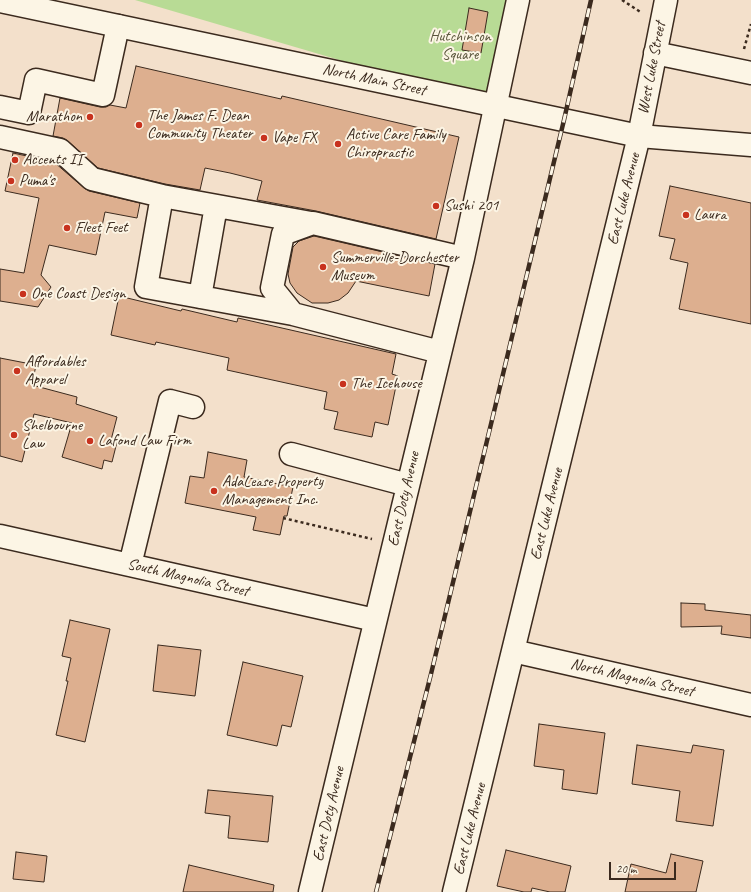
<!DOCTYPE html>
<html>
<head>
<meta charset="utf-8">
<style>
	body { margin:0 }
	#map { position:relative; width:751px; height:892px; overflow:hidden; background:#f3e0cb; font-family:Caveat,sans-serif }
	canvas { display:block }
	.scale { position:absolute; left:609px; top:862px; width:67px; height:18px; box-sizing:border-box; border:2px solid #3b2a1e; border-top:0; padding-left:5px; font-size:12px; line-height:14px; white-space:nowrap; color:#3b2a1e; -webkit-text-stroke:3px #fcf5e5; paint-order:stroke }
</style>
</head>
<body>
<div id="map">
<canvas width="751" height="892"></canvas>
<div class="scale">20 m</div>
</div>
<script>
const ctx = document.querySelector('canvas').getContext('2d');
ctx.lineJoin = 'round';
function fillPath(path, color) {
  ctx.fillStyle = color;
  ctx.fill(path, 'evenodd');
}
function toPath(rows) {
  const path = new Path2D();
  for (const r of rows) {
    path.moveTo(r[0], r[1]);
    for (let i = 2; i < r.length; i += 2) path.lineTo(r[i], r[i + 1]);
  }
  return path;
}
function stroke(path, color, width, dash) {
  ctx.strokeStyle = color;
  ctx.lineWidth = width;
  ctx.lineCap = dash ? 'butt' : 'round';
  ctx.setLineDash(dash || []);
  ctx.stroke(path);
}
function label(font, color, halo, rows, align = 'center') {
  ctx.font = font + ' Caveat,sans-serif';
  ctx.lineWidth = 4;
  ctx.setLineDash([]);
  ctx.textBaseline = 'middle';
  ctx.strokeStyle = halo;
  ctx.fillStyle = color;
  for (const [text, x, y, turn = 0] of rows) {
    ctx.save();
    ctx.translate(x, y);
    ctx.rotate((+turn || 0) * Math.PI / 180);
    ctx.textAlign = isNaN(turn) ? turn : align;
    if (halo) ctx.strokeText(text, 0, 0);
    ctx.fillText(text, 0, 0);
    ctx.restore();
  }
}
fillPath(toPath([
	[135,0,518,0,496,106]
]), '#b8db95');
const building = toPath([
	[469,8,488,12,481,53,462,50,469,8],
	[136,66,281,99,282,96,459,137,436,239,316,211,257,200,262,181,230,173,205,168,200,190,165,184,98,168,68,141,63,138,53,136,60,98,100,107,106,107,110,105,126,108,136,66],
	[13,153,54,162,84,188,89,191,140,203,137,218,105,212,96,255,49,245,41,275,51,287,38,307,0,301,0,269,24,273,39,198,5,191,13,153],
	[670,186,751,203,751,324,679,309,688,263,670,259,675,239,659,236,670,186],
	[314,236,435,264,429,296,356,281,348,293,339,300,328,303,312,303,297,293,290,283,288,274,293,247,299,241,314,236],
	[119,296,181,311,182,309,237,322,238,318,396,354,392,374,398,376,388,425,375,422,372,437,334,429,338,412,324,409,327,392,227,370,229,358,156,342,155,345,111,335,119,296],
	[0,358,36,365,32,385,77,397,76,404,117,417,111,440,117,442,112,462,104,460,102,469,62,457,72,423,34,414,22,462,0,456,0,358],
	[208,452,247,460,244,477,293,487,287,516,284,516,280,535,253,530,256,517,185,503,190,476,204,478,208,452],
	[681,603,705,604,705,610,751,615,751,638,721,634,722,626,681,627,681,603],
	[70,620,110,629,85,742,56,735,68,681,66,681,71,658,62,656,70,620],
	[158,645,201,650,195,696,153,691,158,645],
	[243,662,303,676,291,727,282,725,277,746,227,735,243,662],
	[539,724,605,733,597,794,562,789,564,770,534,766,539,724],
	[637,745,691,753,693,745,724,750,713,826,676,821,680,791,632,784,637,745],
	[208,790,273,796,268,842,228,838,230,816,205,813,208,790],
	[506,850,571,866,565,892,550,892,532,888,531,892,524,892,497,886,506,850],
	[16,852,47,856,44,882,13,879,16,852],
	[671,854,703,861,696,892,625,892,631,864,666,873,671,854],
	[189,865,274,885,273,892,183,892,189,865]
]);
fillPath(building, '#ddaf8f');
stroke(building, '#3b2a1e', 1);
const minor = toPath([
	[655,53,751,73],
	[0,107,29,113,36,80,103,95,118,26],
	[0,137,60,150,92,179,162,196],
	[200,297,216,206],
	[293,314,146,287,162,196,311,223],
	[440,352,293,314,272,288,283,234,313,223,463,258],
	[291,454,408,485],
	[0,536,375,620],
	[130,565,170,401,193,407],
	[513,651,751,705],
	[310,892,463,258,518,0],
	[454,892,639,136,666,0]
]);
const major = toPath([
	[0,1,639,136,751,145]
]);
stroke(minor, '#3b2a1e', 25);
stroke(major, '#3b2a1e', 25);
stroke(toPath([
	[622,0,642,13],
	[744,49,751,24],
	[283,518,372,539]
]), '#3b2a1e', 2.5, [3, 3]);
stroke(minor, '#fcf5e5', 22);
stroke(major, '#fcf5e5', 22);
const rail = toPath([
	[376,892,431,674,564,120,591,0]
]);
stroke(rail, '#3b2a1e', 4.5);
stroke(rail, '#fcf5e5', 3, [9]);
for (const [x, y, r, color] of [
	[90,117,4,"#c8321e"],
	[139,125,4,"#c8321e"],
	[264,138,4,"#c8321e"],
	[338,144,4,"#c8321e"],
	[15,160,4,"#c8321e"],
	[11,181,4,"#c8321e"],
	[436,206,4,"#c8321e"],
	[686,215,4,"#c8321e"],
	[67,228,4,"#c8321e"],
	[323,267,4,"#c8321e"],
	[23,294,4,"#c8321e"],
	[17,371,4,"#c8321e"],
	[343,384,4,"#c8321e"],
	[14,435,4,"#c8321e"],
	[90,441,4,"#c8321e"],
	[214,491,4,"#c8321e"]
]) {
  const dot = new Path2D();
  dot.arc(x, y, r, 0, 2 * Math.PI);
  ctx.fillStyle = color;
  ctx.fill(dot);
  stroke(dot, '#fcf5e5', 1.5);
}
label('16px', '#5a563c', '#fcf5e5', [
	["Hutchinson",460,37],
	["Square",460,55]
]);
label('16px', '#3b2a1e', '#fcf5e5', [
	["West Luke Street",652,68,-79],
	["North Main Street",374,80,12],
	["East Luke Avenue",624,199,-76],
	["East Doty Avenue",404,499,-77],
	["East Luke Avenue",547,514,-76],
	["South Magnolia Street",188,578,13],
	["North Magnolia Street",632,678,13],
	["East Doty Avenue",329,814,-77],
	["East Luke Avenue",470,829,-76]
]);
label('16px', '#3b2a1e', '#fcf5e5', [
	["The James F. Dean",147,116],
	["Community Theater",147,134],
	["Marathon",82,117,"right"],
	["Active Care Family",346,135],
	["Chiropractic",346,153],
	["Vape FX",272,138],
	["Accents II",23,160],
	["Puma's",19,181],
	["Sushi 201",444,206],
	["Laura",694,215],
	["Fleet Feet",75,228],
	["Summerville-Dorchester",331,258],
	["Museum",331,276],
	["One Coast Design",31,294],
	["Affordables",25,362],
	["Apparel",25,380],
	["The Icehouse",351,384],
	["Shelbourne",22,426],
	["Law",22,444],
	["Lafond Law Firm",98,441],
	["AdaLease Property",222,482],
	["Management Inc.",222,500]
], 'left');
</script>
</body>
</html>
